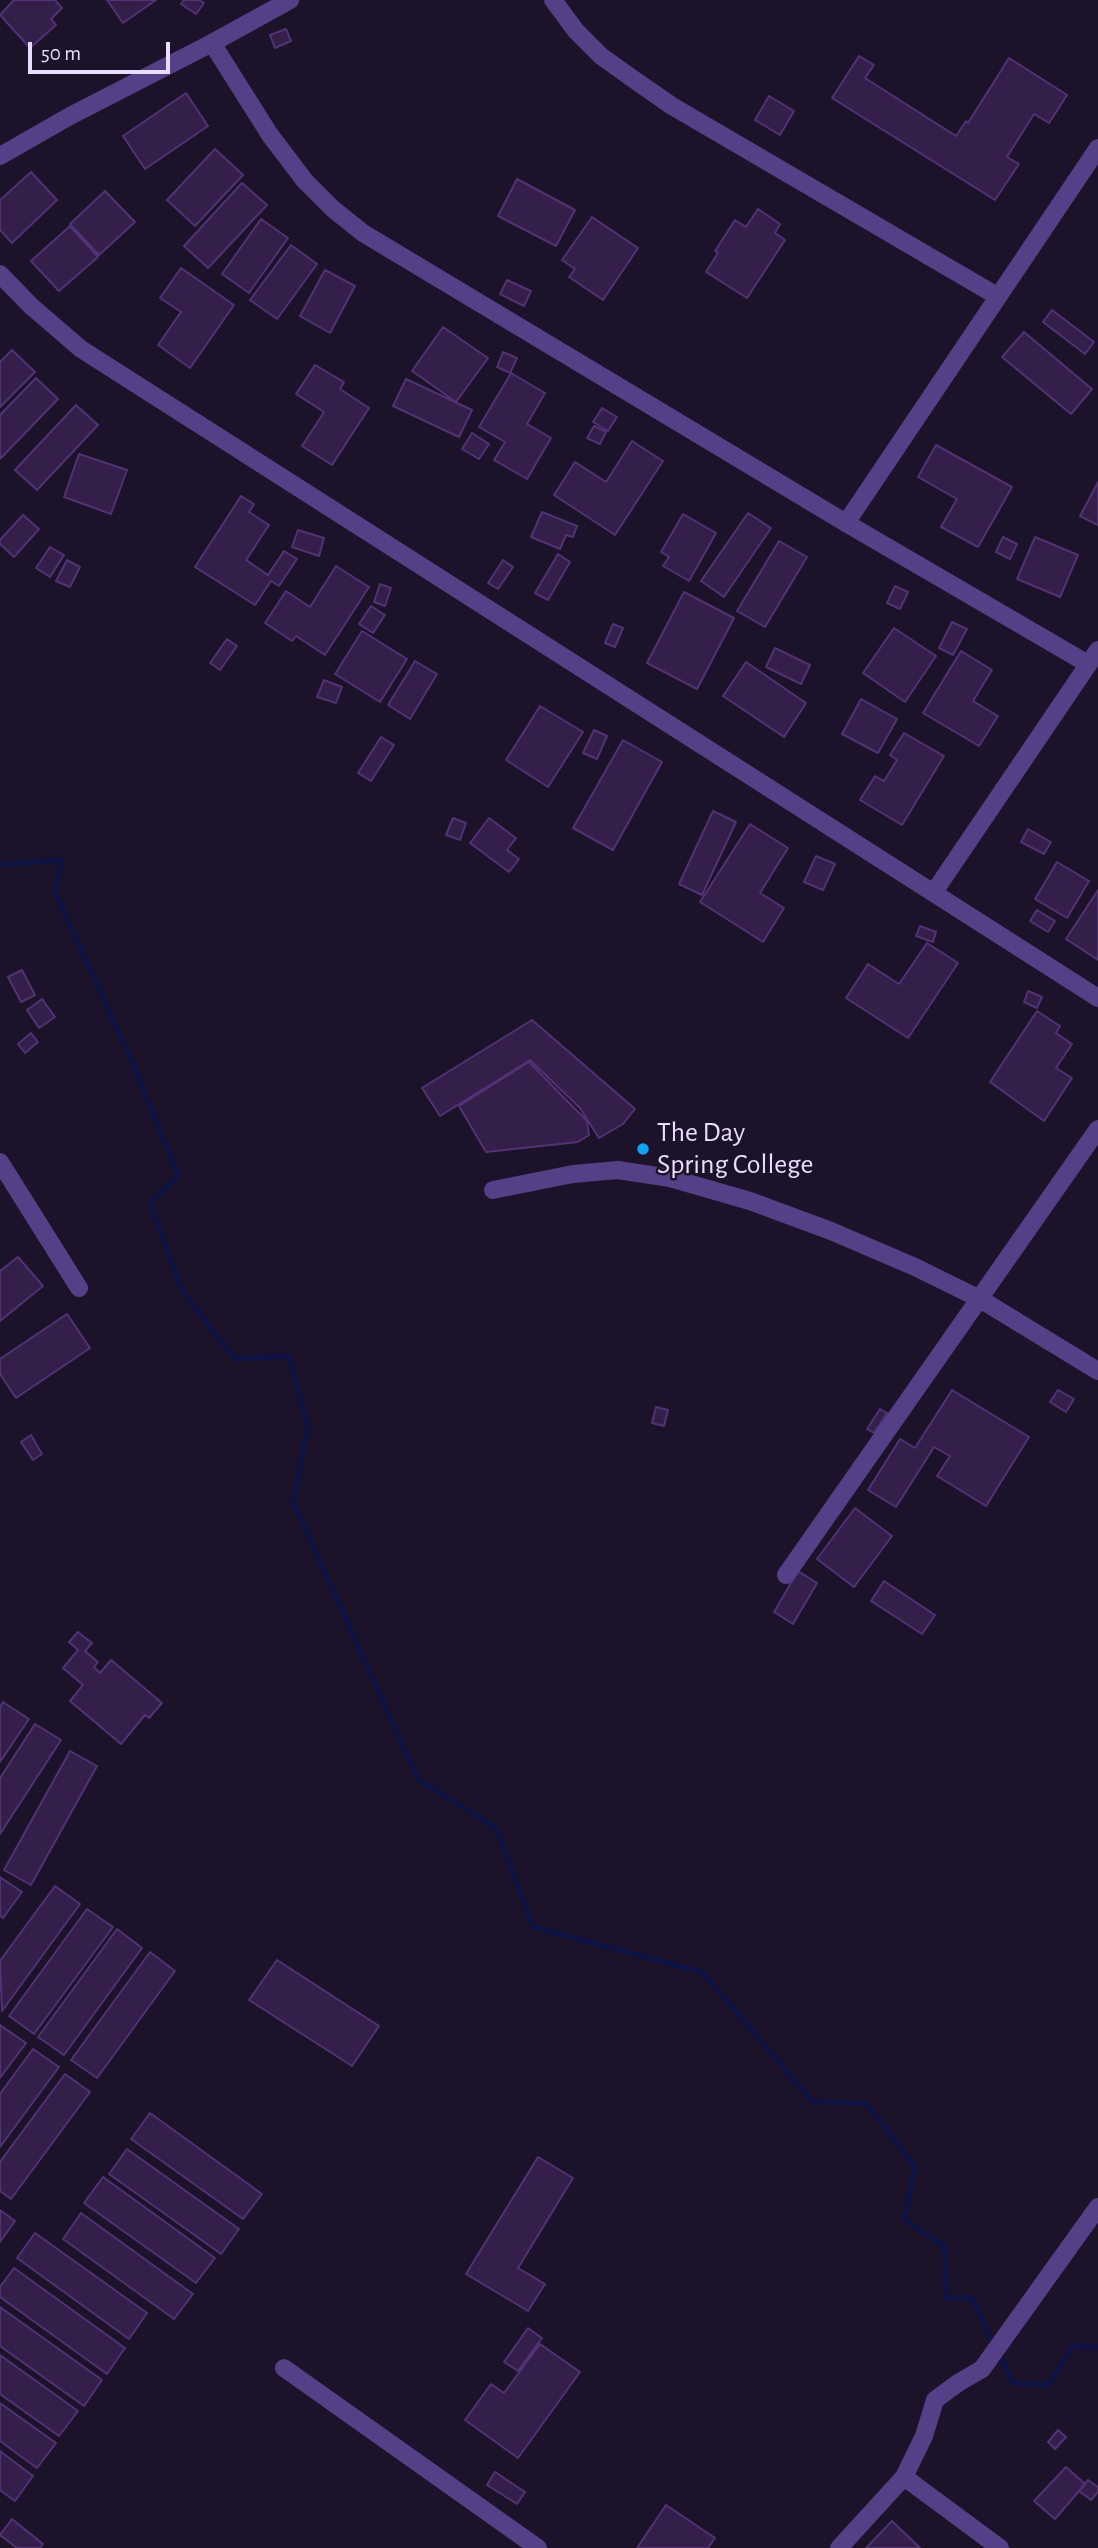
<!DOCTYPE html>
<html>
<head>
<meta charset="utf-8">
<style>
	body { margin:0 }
	#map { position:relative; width:1098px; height:2548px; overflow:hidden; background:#1c1229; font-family:"Alegreya Sans",sans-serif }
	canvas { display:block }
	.scale { position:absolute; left:28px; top:42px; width:142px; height:32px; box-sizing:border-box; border:4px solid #e9dcfd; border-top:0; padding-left:9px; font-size:21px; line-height:24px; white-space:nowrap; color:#e9dcfd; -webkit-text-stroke:5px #1c1229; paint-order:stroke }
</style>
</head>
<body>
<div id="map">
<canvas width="1098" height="2548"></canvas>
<div class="scale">50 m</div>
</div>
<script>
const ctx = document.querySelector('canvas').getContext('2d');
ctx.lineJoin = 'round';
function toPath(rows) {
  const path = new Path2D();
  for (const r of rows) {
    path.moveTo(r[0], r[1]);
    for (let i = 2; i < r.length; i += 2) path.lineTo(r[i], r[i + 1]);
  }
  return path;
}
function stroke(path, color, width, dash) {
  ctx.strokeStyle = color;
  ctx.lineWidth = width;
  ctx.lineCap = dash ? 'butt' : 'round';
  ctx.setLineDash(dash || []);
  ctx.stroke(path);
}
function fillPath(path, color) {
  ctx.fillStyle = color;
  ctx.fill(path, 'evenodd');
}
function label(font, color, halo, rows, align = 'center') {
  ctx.font = font + ' "Alegreya Sans",sans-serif';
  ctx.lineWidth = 5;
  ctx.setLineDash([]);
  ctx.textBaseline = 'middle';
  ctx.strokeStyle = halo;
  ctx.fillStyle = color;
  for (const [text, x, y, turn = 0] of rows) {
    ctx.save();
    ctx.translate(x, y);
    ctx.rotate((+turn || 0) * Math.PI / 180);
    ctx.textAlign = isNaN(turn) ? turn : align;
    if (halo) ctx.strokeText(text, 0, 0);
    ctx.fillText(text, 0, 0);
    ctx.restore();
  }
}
stroke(toPath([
	[0,865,61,860,55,892,133,1064,178,1176,150,1203,182,1291,235,1359,289,1356,308,1426,293,1502,418,1779,496,1828,533,1927,702,1972,812,2101,867,2104,915,2167,904,2219,945,2247,946,2298,972,2298,994,2344],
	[998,2352,1013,2383,1049,2385,1072,2346,1098,2347]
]), '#0e1346', 5);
const building = toPath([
	[14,0,55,0,62,8,51,19,56,25,30,48,0,15,14,0],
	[107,0,156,0,123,23,107,0],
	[184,0,199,0,204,3,196,14,181,4,184,0],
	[286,29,291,41,275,48,270,35,286,29],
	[859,56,874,65,865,78,956,136,966,121,968,123,1009,58,1067,95,1049,123,1034,114,1007,157,1019,164,995,200,832,98,859,56],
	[186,93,208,126,145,169,123,136,186,93],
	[769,96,794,111,780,135,755,120,769,96],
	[215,149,243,175,195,226,167,200,215,149],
	[31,172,57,200,12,243,0,230,0,200,31,172],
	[517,179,575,210,556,246,498,216,517,179],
	[242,183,267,205,208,268,184,246,242,183],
	[105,191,135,222,99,255,70,224,105,191],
	[758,209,780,224,775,233,785,240,747,298,706,272,718,253,715,251,735,220,746,227,758,209],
	[592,217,638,248,603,300,569,277,575,269,562,260,592,217],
	[261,219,288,238,249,293,222,274,261,219],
	[70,226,98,257,59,291,31,261,70,226],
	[291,245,317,264,277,319,250,300,291,245],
	[181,268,234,305,190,368,158,345,181,312,160,298,181,268],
	[325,270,355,286,330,333,300,316,325,270],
	[507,280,531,291,524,306,500,294,507,280],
	[1052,310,1094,342,1085,354,1043,322,1052,310],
	[443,327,488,358,456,402,412,371,443,327],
	[1024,332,1092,389,1071,414,1002,357,1024,332],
	[12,350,35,372,0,407,0,362,12,350],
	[503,352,517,358,510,373,497,367,503,352],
	[315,365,344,382,340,389,369,408,332,465,302,446,324,412,296,394,315,365],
	[511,373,545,393,527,424,551,438,527,479,494,460,505,442,479,427,511,373],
	[36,378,58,399,0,459,0,415,36,378],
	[406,379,472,410,459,437,393,406,406,379],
	[76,405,98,425,37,490,15,470,76,405],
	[602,408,617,417,608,431,593,422,602,408],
	[594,426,606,432,600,444,587,438,594,426],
	[472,433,489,444,479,459,462,449,472,433],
	[632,441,663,461,615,535,554,495,575,462,606,482,632,441],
	[936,445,1012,487,978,547,941,527,957,499,918,477,936,445],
	[79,454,127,470,111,514,64,497,79,454],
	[1098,482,1098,525,1080,516,1098,482],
	[241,496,254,504,249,512,269,525,246,560,268,575,284,551,297,559,279,586,271,581,255,605,195,567,241,496],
	[542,512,577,526,573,537,566,535,560,549,531,537,542,512],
	[748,513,771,528,724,597,701,581,748,513],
	[683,514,716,533,689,581,663,566,669,557,661,552,683,514],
	[23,515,39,529,14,557,0,544,0,540,23,515],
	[298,530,324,538,319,556,292,547,298,530],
	[1003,537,1017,544,1010,559,996,552,1003,537],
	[1035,537,1078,555,1060,597,1017,579,1035,537],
	[779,541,807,557,765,627,737,611,779,541],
	[50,547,64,555,50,577,36,568,50,547],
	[558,554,570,562,548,600,535,593,558,554],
	[67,560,80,567,70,587,56,581,67,560],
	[503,560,513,567,498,589,488,583,503,560],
	[336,566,369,587,325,655,296,636,292,641,265,623,286,591,310,607,336,566],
	[380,584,391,588,385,606,374,602,380,584],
	[895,586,908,592,900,609,887,603,895,586],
	[684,592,734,618,697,689,647,663,684,592],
	[371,606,385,615,373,633,359,624,371,606],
	[952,622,967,629,953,655,939,648,952,622],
	[613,624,623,628,615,647,605,643,613,624],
	[894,628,936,656,905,702,863,673,894,628],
	[362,631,407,659,380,702,335,674,362,631],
	[227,639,237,646,220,670,210,663,227,639],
	[775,648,810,665,801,684,766,667,775,648],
	[961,651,992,670,973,701,998,716,979,746,923,713,961,651],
	[415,661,437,674,410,719,388,705,415,661],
	[746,662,806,703,784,737,723,696,746,662],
	[324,680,342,687,336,703,317,697,324,680],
	[861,699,897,719,878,753,842,734,861,699],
	[540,706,583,732,548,787,506,760,540,706],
	[594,730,607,736,597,759,583,753,594,730],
	[904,733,944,756,902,825,860,800,875,776,884,781,897,760,890,755,904,733],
	[381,737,394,745,371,781,358,773,381,737],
	[623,740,662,762,613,850,573,828,623,740],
	[713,811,736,822,702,895,679,884,713,811],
	[453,818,466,823,460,840,446,835,453,818],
	[489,818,516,838,507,850,519,859,509,872,470,843,489,818],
	[750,824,788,848,760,893,784,908,763,942,700,902,750,824],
	[1028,829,1051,842,1044,854,1021,842,1028,829],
	[816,856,835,864,823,890,804,882,816,856],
	[1057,862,1089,881,1067,918,1035,899,1057,862],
	[1098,890,1098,960,1066,939,1098,890],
	[1037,910,1055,921,1048,932,1030,921,1037,910],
	[920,926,936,932,933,942,916,936,920,926],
	[927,943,958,963,908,1038,846,998,868,964,899,984,927,943],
	[22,970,35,995,21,1002,8,977,22,970],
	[1028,991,1042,997,1037,1008,1024,1002,1028,991],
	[42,999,55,1017,39,1028,27,1010,42,999],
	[1037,1011,1060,1026,1056,1033,1072,1044,1056,1068,1072,1078,1044,1121,990,1082,1037,1011],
	[532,1020,635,1109,623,1124,599,1138,580,1108,530,1060,440,1116,422,1088,532,1020],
	[31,1033,38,1042,25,1053,18,1044,31,1033],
	[529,1062,587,1121,589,1135,578,1142,486,1152,459,1106,529,1062],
	[18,1257,43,1286,0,1321,0,1271,18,1257],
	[67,1314,90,1348,16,1398,0,1374,0,1359,67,1314],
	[952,1390,1029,1437,986,1506,937,1476,950,1456,934,1447,896,1507,868,1490,900,1439,915,1448,952,1390],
	[1058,1390,1074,1399,1066,1412,1050,1402,1058,1390],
	[656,1407,668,1410,664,1426,652,1423,656,1407],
	[880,1409,887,1413,874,1433,867,1429,880,1409],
	[31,1435,42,1454,33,1460,21,1442,31,1435],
	[855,1508,892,1536,854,1587,817,1559,855,1508],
	[798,1571,817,1583,793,1624,774,1612,798,1571],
	[884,1581,935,1615,922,1634,871,1601,884,1581],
	[78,1632,92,1643,85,1651,98,1662,94,1667,100,1673,111,1660,162,1703,149,1718,145,1715,121,1744,70,1701,83,1685,63,1668,78,1650,69,1642,78,1632],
	[3,1702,29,1719,0,1762,0,1707,3,1702],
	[35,1724,61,1740,0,1834,0,1778,35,1724],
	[70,1751,97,1766,31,1885,4,1870,70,1751],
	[0,1877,22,1892,3,1918,0,1915,0,1877],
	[55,1886,80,1904,2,2011,0,1961,55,1886],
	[87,1909,113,1927,34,2034,9,2016,87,1909],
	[117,1929,142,1948,64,2055,38,2037,117,1929],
	[150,1952,175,1971,97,2078,71,2060,150,1952],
	[277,1960,379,2026,352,2066,249,2000,277,1960],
	[0,2025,26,2043,0,2078,0,2025],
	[33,2049,59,2067,0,2147,0,2094,33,2049],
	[65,2074,90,2092,11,2199,0,2191,0,2162,65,2074],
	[150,2113,262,2194,243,2219,131,2139,150,2113],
	[127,2149,239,2229,221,2254,109,2174,127,2149],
	[538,2157,573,2178,518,2268,545,2284,528,2311,466,2274,538,2157],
	[103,2177,215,2258,196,2283,84,2203,103,2177],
	[0,2210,15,2221,0,2242,0,2210],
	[81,2213,193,2294,174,2319,63,2239,81,2213],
	[35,2233,147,2313,129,2339,17,2258,35,2233],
	[14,2268,125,2348,107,2374,0,2297,0,2287,14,2268],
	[0,2307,102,2380,84,2406,0,2346,0,2307],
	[528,2328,542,2338,518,2371,504,2362,528,2328],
	[540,2344,580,2372,518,2458,465,2420,491,2384,504,2393,540,2344],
	[0,2355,78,2411,59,2436,0,2394,0,2355],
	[0,2403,56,2443,37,2468,0,2441,0,2403],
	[1058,2430,1066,2437,1055,2449,1048,2442,1058,2430],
	[0,2451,33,2476,15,2501,0,2490,0,2451],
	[1066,2467,1085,2484,1055,2519,1034,2501,1066,2467],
	[495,2472,525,2492,517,2504,487,2485,495,2472],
	[1088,2480,1098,2487,1098,2492,1091,2500,1079,2491,1088,2480],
	[666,2505,715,2538,708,2548,637,2548,666,2505],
	[12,2519,43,2544,40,2548,17,2548,0,2535,12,2519],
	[892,2521,920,2548,866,2548,892,2521]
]);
fillPath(building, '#331f49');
stroke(building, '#513274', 2);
stroke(toPath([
	[553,0,576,31,601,56,636,81,672,106,997,296],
	[212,43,270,135,305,181,333,209,363,233,846,523,1088,664],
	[0,156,70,116,212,43,290,0],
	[0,274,31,306,81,349,1098,998],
	[846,523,1098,148],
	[934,892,1098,650],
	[0,1162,79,1288],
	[493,1190,573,1174,618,1170,670,1178,750,1201,831,1231,915,1267,980,1299,1098,1371],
	[786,1575,1098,1129],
	[284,2368,538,2548],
	[904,2477,1000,2548],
	[839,2548,904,2477,924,2436,935,2400,958,2383,982,2369,1098,2207]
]), '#553f86', 18);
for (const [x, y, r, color] of [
	[643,1149,7,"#12a1f3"]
]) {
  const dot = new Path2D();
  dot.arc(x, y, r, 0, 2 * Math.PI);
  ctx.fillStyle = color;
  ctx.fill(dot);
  stroke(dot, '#1c1229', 2.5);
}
label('28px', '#e9dcfd', '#1c1229', [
	["The Day",657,1133],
	["Spring College",657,1165]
], 'left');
</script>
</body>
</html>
